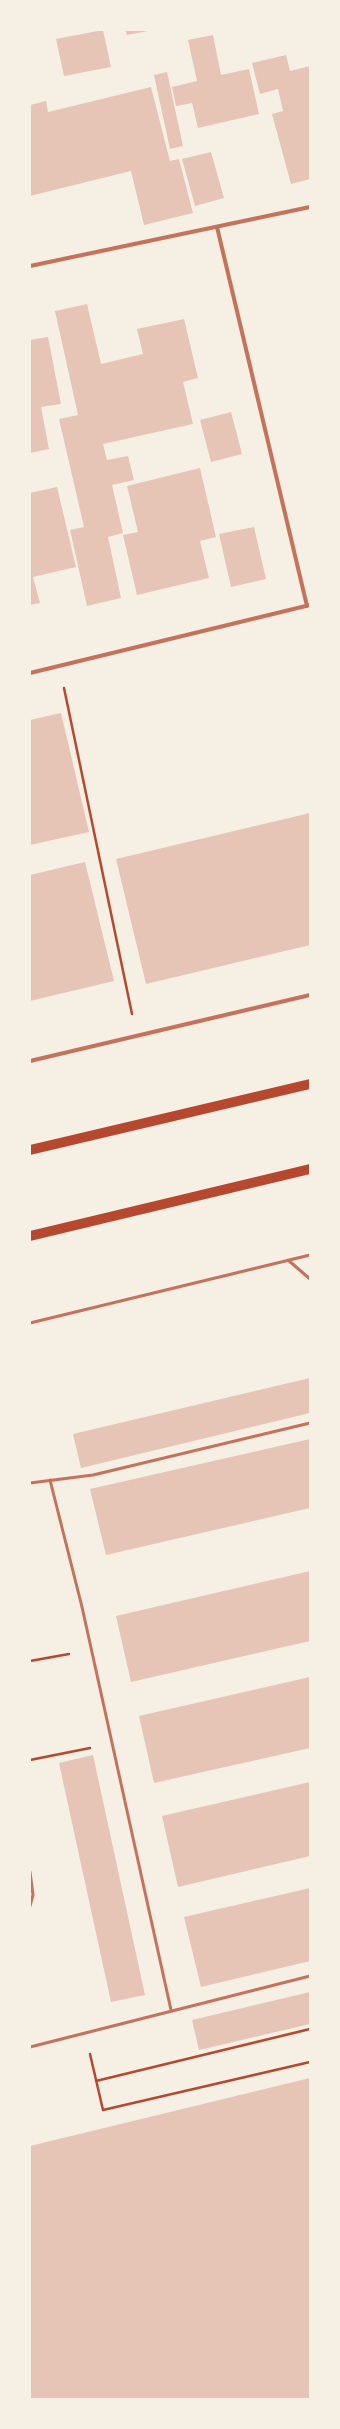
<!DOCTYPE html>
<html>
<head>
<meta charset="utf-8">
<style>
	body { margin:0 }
	#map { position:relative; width:340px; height:2429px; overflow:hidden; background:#f6efe4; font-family:"Work Sans",sans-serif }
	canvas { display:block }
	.frame { position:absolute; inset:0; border:31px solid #f6efe4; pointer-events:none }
</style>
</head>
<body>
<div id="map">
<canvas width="340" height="2429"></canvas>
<div class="frame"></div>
</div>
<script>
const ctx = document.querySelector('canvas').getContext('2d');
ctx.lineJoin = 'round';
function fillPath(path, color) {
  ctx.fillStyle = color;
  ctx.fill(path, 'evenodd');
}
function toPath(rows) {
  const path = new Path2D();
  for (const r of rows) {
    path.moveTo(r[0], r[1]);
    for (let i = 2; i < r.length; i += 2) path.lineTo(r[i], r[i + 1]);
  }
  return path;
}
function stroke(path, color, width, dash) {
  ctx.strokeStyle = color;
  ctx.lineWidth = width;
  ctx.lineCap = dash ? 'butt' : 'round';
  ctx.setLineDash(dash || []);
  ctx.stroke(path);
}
fillPath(toPath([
	[103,30,111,67,64,76,56,39],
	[125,30,148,30,148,31,127,35],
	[213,35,221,75,249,69,259,114,198,128,192,103,176,106,172,87,197,81,188,40],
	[286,55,290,71,310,66,310,179,291,184,272,114,283,111,278,89,260,94,252,63],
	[167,72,183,146,170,149,154,75],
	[151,87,170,161,179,159,193,213,144,225,131,171,30,196,30,105,46,101,48,112],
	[211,152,224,198,195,206,182,159],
	[87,304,101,364,143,354,137,329,184,319,198,378,183,382,193,424,103,444,107,460,128,456,134,480,112,485,123,533,108,537,121,598,87,606,70,530,84,527,59,419,78,415,55,311],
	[48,337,61,404,41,407,49,449,30,453,30,340],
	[231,412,242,454,211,462,200,420],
	[200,468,216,537,200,541,209,578,137,595,123,535,138,532,127,486],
	[57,487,76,567,33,577,40,603,30,605,30,493],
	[254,527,266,579,231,587,219,534],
	[61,713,89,832,30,845,30,720],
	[310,813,310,945,146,984,116,859],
	[85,862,114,981,30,1001,30,875],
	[310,1378,310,1413,81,1468,73,1434],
	[310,1439,310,1508,106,1555,90,1489],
	[310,1571,310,1641,131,1682,116,1616],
	[310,1677,310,1748,154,1783,139,1716],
	[93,1755,145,1995,111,2002,59,1763],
	[310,1782,310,1856,178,1887,162,1816],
	[310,1888,310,1961,201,1987,184,1917],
	[310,1992,310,2024,199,2050,192,2020],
	[310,2078,310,2399,30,2399,30,2146]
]), '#e6c5b7');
stroke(toPath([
	[64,688,132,1014],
	[30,1661,69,1654],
	[30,1760,90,1748],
	[90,2054,103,2110,310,2062],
	[96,2081,310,2029]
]), '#b5482f', 2.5);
stroke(toPath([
	[288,1260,310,1279],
	[30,1323,310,1255],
	[50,1480,82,1607,171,2010],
	[30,1483,93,1475,310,1423],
	[30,1872,33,1895,30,1906],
	[30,2047,310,1976]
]), '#c5725c', 3);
stroke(toPath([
	[217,227,307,606],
	[30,266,310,207],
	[30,673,310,605],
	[30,1061,310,995]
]), '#c5725c', 4);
stroke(toPath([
	[30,1150,310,1084],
	[30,1236,310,1169]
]), '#b5482f', 10);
</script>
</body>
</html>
